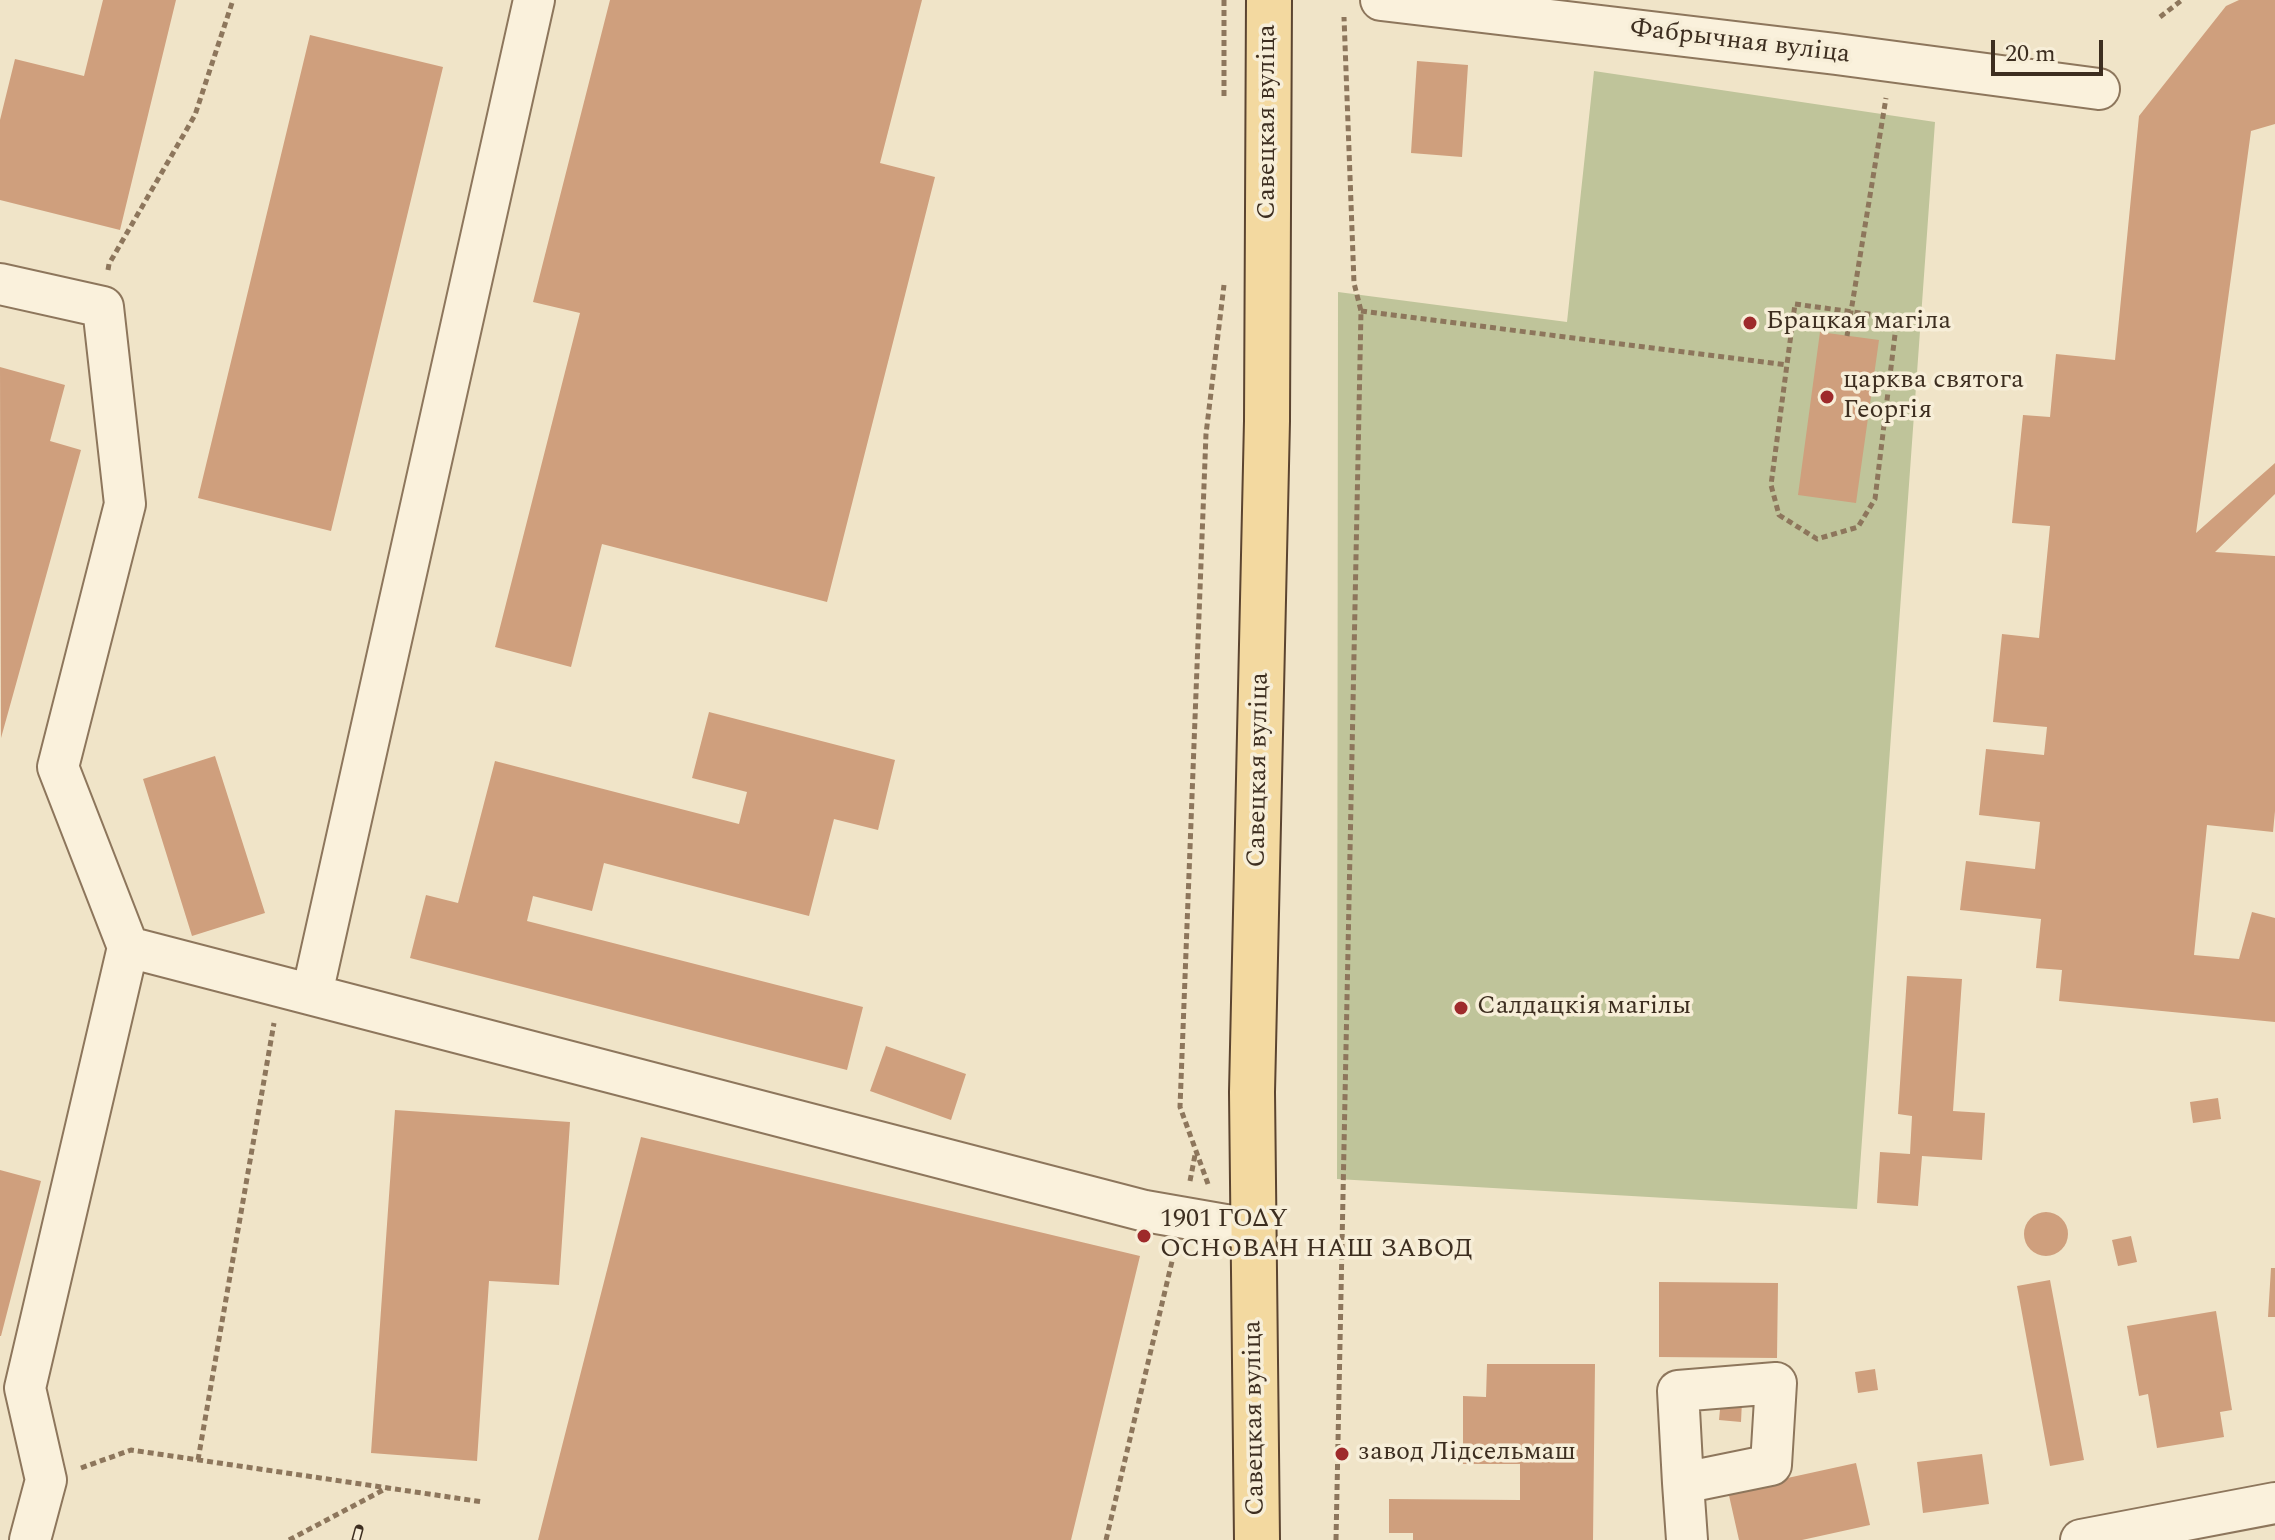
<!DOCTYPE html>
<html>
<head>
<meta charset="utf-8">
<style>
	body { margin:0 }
	#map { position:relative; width:2275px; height:1540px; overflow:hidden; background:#f0e4c8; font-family:Spectral,serif }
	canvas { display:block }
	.scale { position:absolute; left:1991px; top:40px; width:112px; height:36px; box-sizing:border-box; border:4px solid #3d2e20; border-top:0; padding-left:10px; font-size:24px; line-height:28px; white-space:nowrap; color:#3d2e20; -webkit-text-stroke:6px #f7eed8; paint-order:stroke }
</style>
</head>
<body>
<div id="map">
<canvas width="2275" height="1540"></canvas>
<div class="scale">20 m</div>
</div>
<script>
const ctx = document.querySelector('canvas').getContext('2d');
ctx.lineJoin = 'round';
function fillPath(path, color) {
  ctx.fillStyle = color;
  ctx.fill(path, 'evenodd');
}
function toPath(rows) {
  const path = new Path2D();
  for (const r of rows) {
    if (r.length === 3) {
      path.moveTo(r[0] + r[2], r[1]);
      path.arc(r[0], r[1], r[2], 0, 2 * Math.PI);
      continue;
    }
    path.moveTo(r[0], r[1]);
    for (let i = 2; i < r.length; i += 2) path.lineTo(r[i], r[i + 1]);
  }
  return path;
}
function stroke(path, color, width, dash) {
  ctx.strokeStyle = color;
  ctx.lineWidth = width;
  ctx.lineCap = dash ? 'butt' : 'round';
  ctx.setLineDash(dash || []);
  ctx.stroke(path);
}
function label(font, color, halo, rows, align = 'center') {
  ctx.font = font + ' Spectral,serif';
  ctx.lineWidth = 7;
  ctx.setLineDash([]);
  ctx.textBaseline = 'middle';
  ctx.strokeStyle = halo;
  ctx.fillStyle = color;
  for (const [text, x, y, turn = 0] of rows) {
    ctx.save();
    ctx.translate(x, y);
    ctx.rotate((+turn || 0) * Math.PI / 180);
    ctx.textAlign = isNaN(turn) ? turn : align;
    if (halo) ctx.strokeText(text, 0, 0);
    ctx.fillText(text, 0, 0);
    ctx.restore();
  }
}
fillPath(toPath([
	[1594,71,1935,122,1857,1209,1337,1179,1338,292,1567,322]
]), '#bfc49a');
fillPath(toPath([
	[103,0,176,0,120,230,0,200,0,120,15,59,84,76],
	[610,0,922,0,880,163,935,177,827,602,602,544,571,667,495,647,580,313,533,302],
	[2239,0,2275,0,2275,124,2251,131,2196,533,2275,463,2275,494,2215,552,2275,556,2275,811,2273,832,2207,825,2194,955,2239,959,2252,912,2275,918,2275,1022,2059,1001,2062,970,2036,968,2041,919,1960,910,1966,861,2035,869,2040,822,1979,815,1986,749,2044,755,2047,727,1993,722,2002,634,2039,638,2050,526,2012,523,2023,415,2050,417,2056,354,2115,360,2139,116,2226,6],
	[310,35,443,67,331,531,198,498],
	[1417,61,1468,65,1462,157,1411,153],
	[1820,332,1879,340,1856,503,1798,495],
	[0,367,65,385,50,441,81,450,1,738],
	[709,712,895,760,878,830,834,819,809,916,604,863,592,911,533,896,527,921,863,1007,847,1070,410,958,426,895,458,903,495,761,739,824,747,792,692,778],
	[215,756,265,913,192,936,143,779],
	[1907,976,1962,979,1953,1111,1985,1113,1982,1160,1922,1156,1918,1206,1877,1203,1880,1152,1910,1154,1912,1116,1898,1114],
	[886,1046,966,1074,951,1120,870,1091],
	[2218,1098,2221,1119,2193,1123,2190,1102],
	[395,1110,570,1122,559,1285,489,1281,477,1461,371,1453],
	[641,1137,1140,1256,1071,1540,538,1540],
	[0,1170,41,1181,1,1336,0,1336],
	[2046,1234,22],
	[2131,1236,2137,1262,2118,1266,2112,1240],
	[2271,1268,2275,1268,2275,1317,2268,1317],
	[2050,1280,2084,1460,2050,1466,2017,1286],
	[1659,1282,1778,1283,1777,1358,1659,1357],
	[2216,1311,2232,1410,2220,1412,2224,1437,2157,1448,2148,1394,2139,1396,2127,1326],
	[1487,1364,1595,1364,1593,1540,1413,1540,1413,1533,1389,1533,1389,1499,1520,1500,1520,1464,1463,1464,1463,1396,1486,1397],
	[1875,1369,1878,1390,1858,1393,1855,1372],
	[1721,1399,1742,1401,1741,1422,1719,1420],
	[1982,1454,1989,1504,1923,1513,1917,1462],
	[1856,1463,1870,1525,1802,1540,1739,1540,1728,1491]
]), '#cf9f7d');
const minor = toPath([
	[1381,0,1836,54,2099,89],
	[0,284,103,307,125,504,58,767,128,947,25,1388,46,1480,30,1540],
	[128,947,1145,1211,1254,1230],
	[312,994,534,0],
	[1683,1483,1771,1465,1776,1383,1678,1391,1683,1483,1687,1540],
	[2081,1540,2275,1503]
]);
const major = toPath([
	[1257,1540,1252,1092,1267,421,1269,0]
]);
stroke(minor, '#8d765c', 44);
stroke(major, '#5b4430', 48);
stroke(toPath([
	[1224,0,1224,99],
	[2160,17,2182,0],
	[108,270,109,264,195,115,233,0],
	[1795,304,1897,318,1875,499,1858,527,1817,539,1779,515,1771,485,1795,304],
	[1361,311,1787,365],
	[1847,336,1886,98],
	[1190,1181,1195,1155],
	[1208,1184,1180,1107,1206,434,1224,285],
	[198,1460,274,1023],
	[81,1468,131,1450,483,1502],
	[289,1540,387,1488],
	[1106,1540,1174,1253],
	[1336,1540,1361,311,1354,283,1344,17]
]), '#8d765c', 5, [6, 4]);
stroke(minor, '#faf1dc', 40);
stroke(major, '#f3d9a0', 44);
const rail = toPath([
	[356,1540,359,1529]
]);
stroke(rail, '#3d2e20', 9);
stroke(rail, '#f7eed8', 6, [18]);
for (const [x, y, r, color] of [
	[1750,323,8,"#9e2a2b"],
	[1827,397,8,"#9e2a2b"],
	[1461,1008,8,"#9e2a2b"],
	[1144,1236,8,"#9e2a2b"],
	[1342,1454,8,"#9e2a2b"]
]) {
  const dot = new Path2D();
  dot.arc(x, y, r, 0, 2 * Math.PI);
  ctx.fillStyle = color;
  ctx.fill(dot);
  stroke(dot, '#f7eed8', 3);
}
label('26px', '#3d2e20', '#f7eed8', [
	["Фабрычная вуліца",1740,43,7],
	["Савецкая вуліца",1269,122,-90],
	["Савецкая вуліца",1260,770,-89],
	["Савецкая вуліца",1256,1418,-91]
]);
label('26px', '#3d2e20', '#f7eed8', [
	["Брацкая магіла",1766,323],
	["царква святога",1843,382],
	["Георгія",1843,412],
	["Салдацкія магілы",1477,1008],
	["1901 ΓΟΔΥ",1160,1221],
	["ОСНОВАН НАШ ЗАВОД",1160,1251],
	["завод Лідсельмаш",1358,1454]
], 'left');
</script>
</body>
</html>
